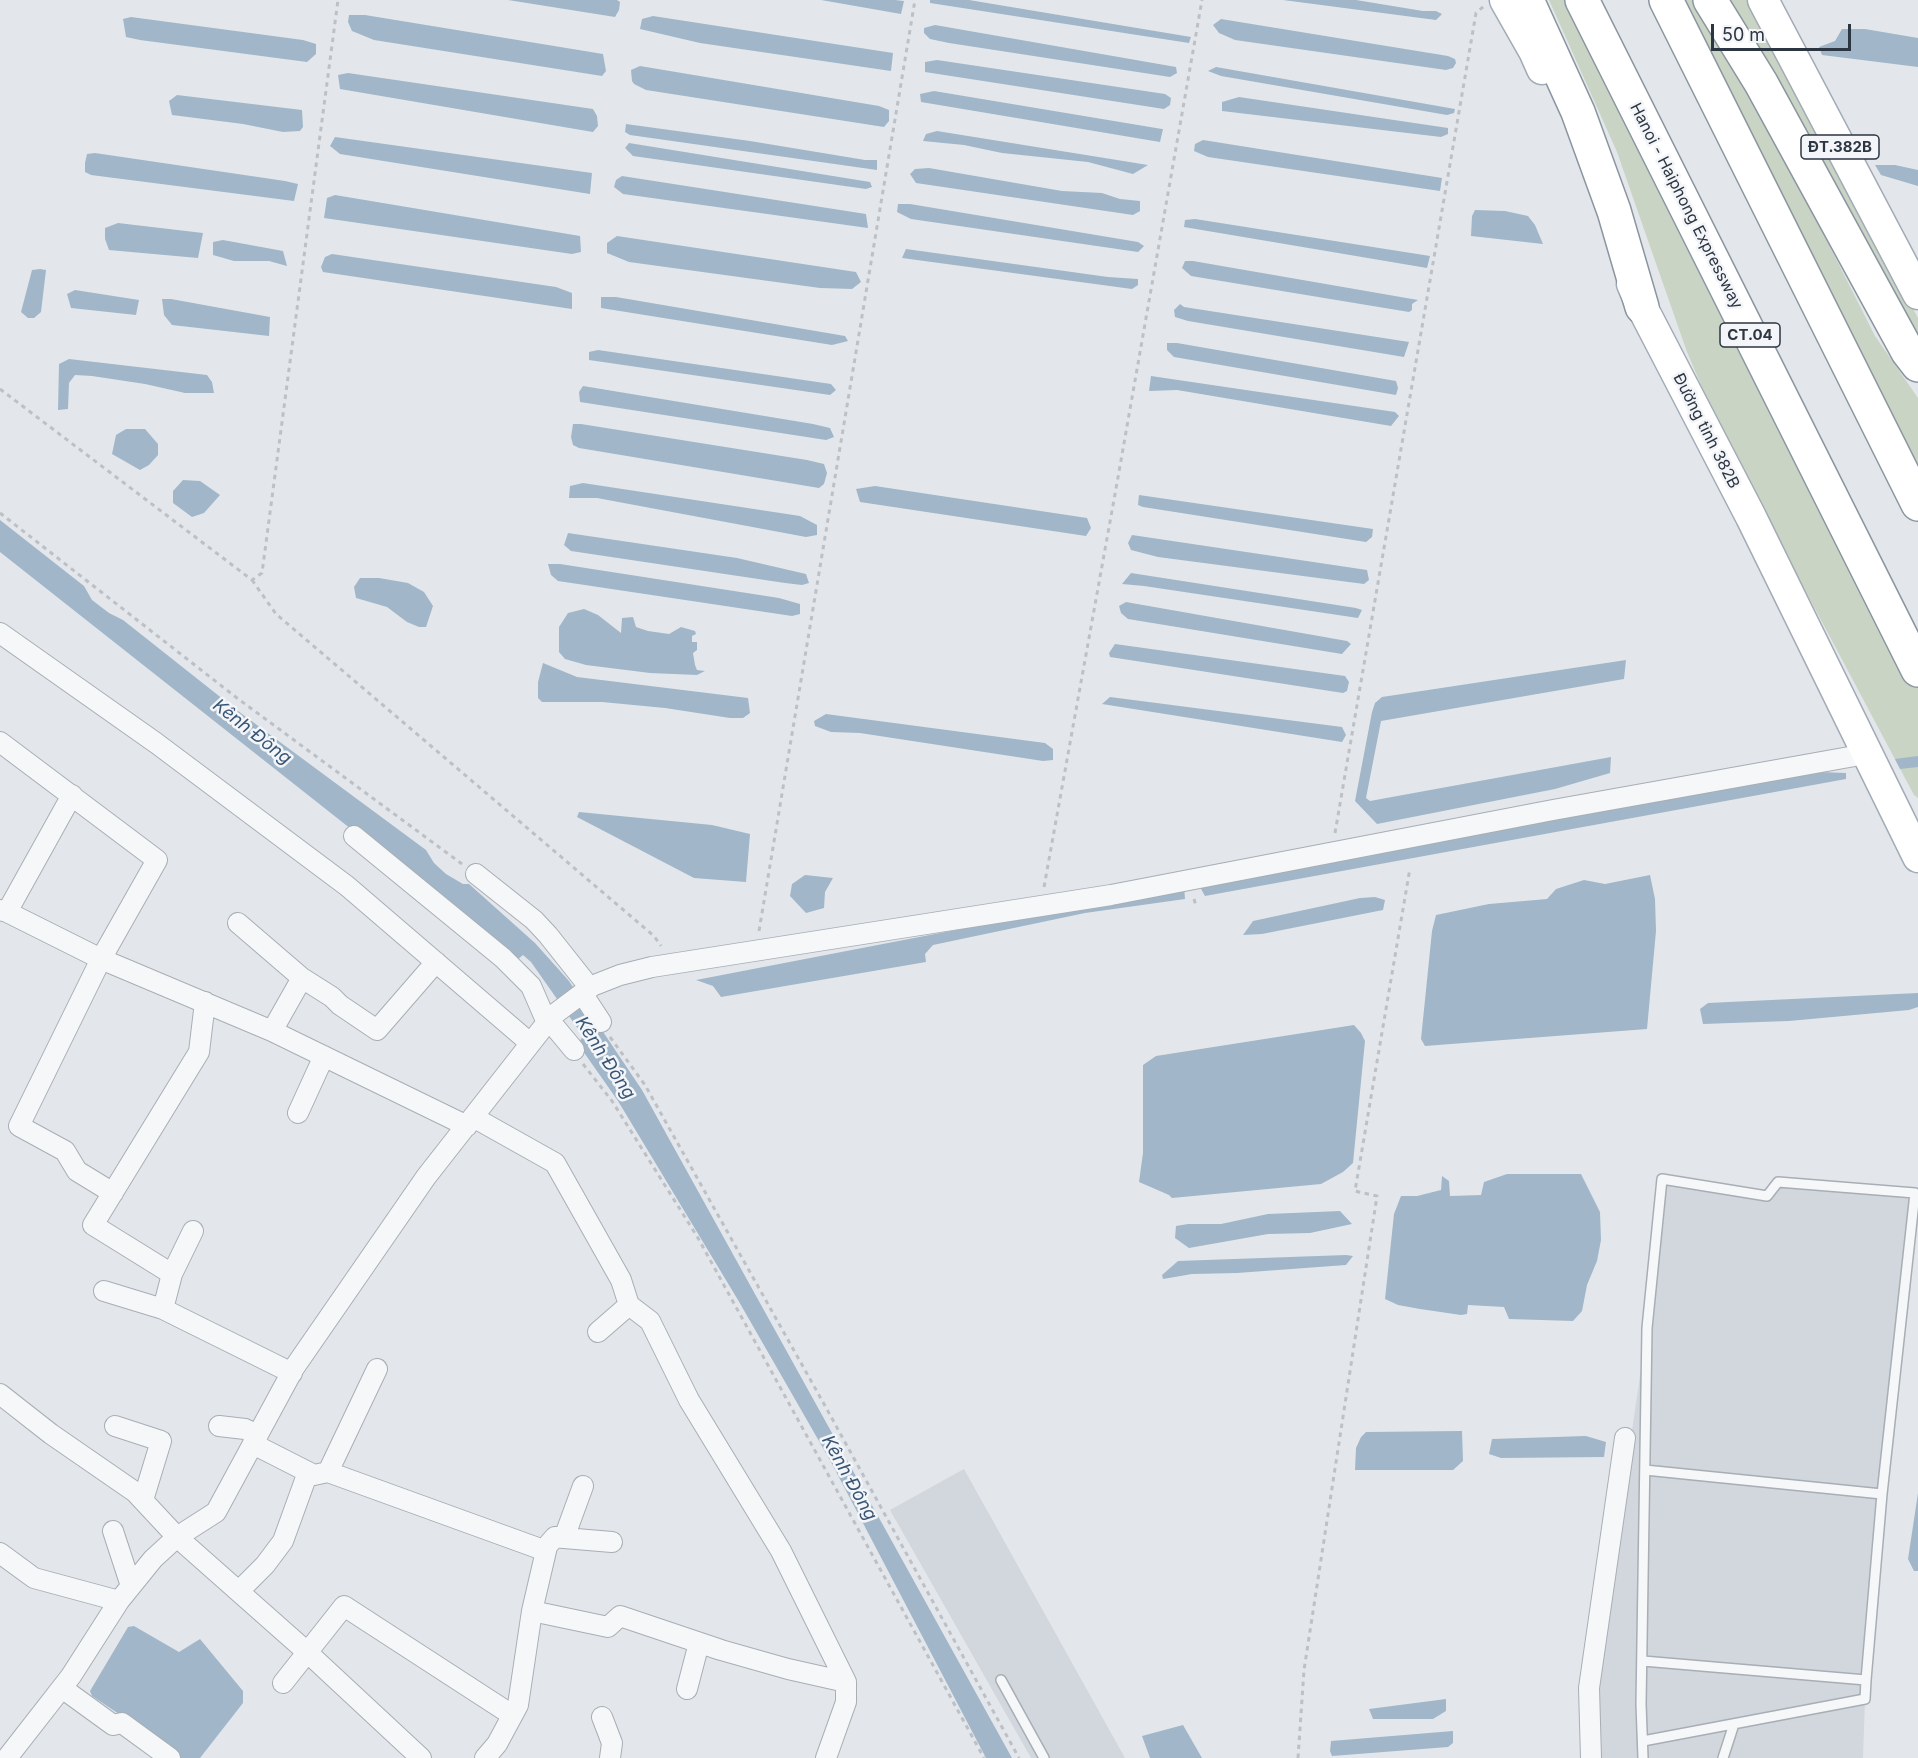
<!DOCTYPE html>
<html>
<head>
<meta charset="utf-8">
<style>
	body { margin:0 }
	#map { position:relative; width:1918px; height:1758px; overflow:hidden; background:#e3e7eb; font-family:Inter,sans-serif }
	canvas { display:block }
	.scale { position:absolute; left:1711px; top:24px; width:140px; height:27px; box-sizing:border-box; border:3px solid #2c3542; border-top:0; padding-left:8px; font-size:18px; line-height:21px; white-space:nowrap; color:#2c3542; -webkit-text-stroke:4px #f3f5f8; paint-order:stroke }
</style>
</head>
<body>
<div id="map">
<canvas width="1918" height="1758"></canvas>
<div class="scale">50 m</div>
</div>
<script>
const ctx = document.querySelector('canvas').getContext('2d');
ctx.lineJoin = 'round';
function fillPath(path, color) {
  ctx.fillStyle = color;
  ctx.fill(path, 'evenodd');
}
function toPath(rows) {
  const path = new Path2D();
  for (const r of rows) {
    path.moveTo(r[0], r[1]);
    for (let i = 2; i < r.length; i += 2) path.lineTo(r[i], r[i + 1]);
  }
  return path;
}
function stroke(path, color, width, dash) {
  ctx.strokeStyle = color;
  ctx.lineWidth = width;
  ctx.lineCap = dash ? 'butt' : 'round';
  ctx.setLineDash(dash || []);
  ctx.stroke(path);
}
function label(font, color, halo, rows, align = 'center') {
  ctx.font = font + ' Inter,sans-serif';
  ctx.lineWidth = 5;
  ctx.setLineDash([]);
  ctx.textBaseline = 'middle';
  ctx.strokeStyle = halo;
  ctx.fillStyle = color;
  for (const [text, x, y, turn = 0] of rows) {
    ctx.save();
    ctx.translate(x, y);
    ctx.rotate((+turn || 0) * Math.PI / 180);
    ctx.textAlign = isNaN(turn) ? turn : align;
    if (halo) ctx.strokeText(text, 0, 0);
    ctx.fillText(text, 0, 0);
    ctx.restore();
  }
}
fillPath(toPath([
	[1662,1179,1767,1196,1778,1182,1915,1193,1865,1699,1863,1758,1584,1758,1647,1328],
	[964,1469,1125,1758,1031,1758,890,1510]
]), '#d2d6dd');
fillPath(toPath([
	[1549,0,1578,0,1918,676,1918,798,1914,795,1721,432,1687,352,1617,152],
	[1674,0,1692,0,1727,51,1757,102,1875,336,1918,398,1918,482],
	[1726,0,1749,0,1918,318,1918,339]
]), '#c9d4c5');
fillPath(toPath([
	[508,0,617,0,620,2,619,10,615,17],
	[821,0,895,0,904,1,901,14],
	[930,0,969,0,1191,37,1189,43,930,3],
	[1283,0,1356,0,1423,11,1436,11,1442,14,1436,20],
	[349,15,365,15,603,54,606,71,602,76,374,40,352,31,348,22],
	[653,16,893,53,891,71,700,43,640,29,642,19],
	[131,17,303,40,316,44,316,54,307,62,140,40,126,37,123,19],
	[1221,19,1448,56,1455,59,1456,63,1453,68,1446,70,1235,40,1219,33,1213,25],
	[935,25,1176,67,1177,73,1170,77,949,43,930,39,924,33,924,28],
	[1842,29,1865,29,1918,38,1918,67,1822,55,1819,47,1835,41],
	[937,60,1165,94,1171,98,1170,105,1164,109,925,72,925,62],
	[640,66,879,106,889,110,889,121,884,127,646,90,634,84,632,81,631,70],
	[1216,67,1455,109,1454,113,1447,115,1221,76,1208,71],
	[348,73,593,109,597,116,598,126,593,132,340,89,338,75],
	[934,91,1162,129,1163,129,1160,142,921,102,920,94],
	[177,95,302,110,303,127,300,131,283,132,243,124,172,115,169,101],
	[1239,97,1448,128,1448,134,1441,137,1222,111,1222,102],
	[626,124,750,141,865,160,877,160,877,170,630,135,625,132],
	[937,131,1148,165,1133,174,1088,162,1002,153,964,145,923,141,926,134],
	[335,137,592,173,590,194,340,154,330,146],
	[1203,140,1442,178,1440,191,1208,157,1194,151,1195,144],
	[629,143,870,182,872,187,866,189,633,156,625,148],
	[95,153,285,181,298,184,294,201,91,175,85,172,85,163,87,154],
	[1875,165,1895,165,1918,170,1918,186,1881,175],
	[929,168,1062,191,1102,193,1120,199,1140,201,1140,211,1133,215,916,183,910,174,915,169],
	[622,176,866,214,868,228,623,194,614,187,616,180],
	[335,195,580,236,581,252,572,254,324,218,327,198],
	[898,204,910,204,1138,242,1144,246,1138,252,911,219,897,212],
	[1475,210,1505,211,1528,216,1535,225,1543,244,1471,236,1472,216],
	[1195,219,1430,256,1427,268,1184,227,1185,220],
	[118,223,203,233,198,258,109,250,105,239,105,228],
	[617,236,856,272,861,282,852,289,820,288,629,262,607,253,607,243],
	[223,240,283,251,287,266,269,261,234,261,213,255,213,242],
	[906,249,1108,277,1138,279,1138,285,1132,289,902,258],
	[332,254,556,287,572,293,572,309,323,272,321,267,325,257],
	[1185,261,1193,261,1418,300,1412,304,1412,310,1409,312,1191,276,1182,268],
	[40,269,46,270,41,312,34,318,28,318,21,312,32,270],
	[75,290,139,300,136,315,71,308,67,294],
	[601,297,616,297,845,336,848,341,832,345,601,308],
	[162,299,171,299,270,317,269,336,172,325,164,315],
	[1180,304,1184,307,1409,342,1404,357,1188,321,1175,317,1174,310],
	[1167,343,1177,343,1396,381,1398,388,1396,395,1174,357,1167,350],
	[598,350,831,384,836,390,830,395,589,360,589,352],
	[69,359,207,375,212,382,214,393,185,393,145,384,92,376,75,375,69,383,68,409,58,410,59,364],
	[1151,376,1395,412,1399,416,1391,426,1177,390,1149,391],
	[583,386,813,424,830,428,834,437,826,440,580,402,579,392],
	[573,424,581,424,807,460,824,464,827,473,824,484,819,488,579,448,573,445,571,437],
	[126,429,145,429,158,444,158,455,149,465,140,470,112,454,116,435],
	[183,480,200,481,220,495,204,513,192,517,173,503,173,491],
	[583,483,800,516,817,525,817,535,806,537,597,498,569,498,570,486],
	[875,486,1087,518,1091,528,1086,536,860,502,856,489],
	[1139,495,1373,529,1372,537,1366,542,1143,507,1138,505],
	[0,520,84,586,92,600,109,613,123,620,238,711,426,850,434,863,446,874,463,884,469,884,535,943,569,981,642,1090,1012,1758,986,1758,831,1462,738,1300,618,1101,578,1044,583,1036,531,962,523,955,517,960,0,552],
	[568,533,737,558,806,574,809,583,802,585,785,583,571,551,564,545],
	[1132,535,1367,570,1369,580,1364,584,1158,557,1131,550,1128,543],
	[548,564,560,564,779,598,800,604,800,614,792,616,558,581,551,575],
	[1131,573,1356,608,1362,610,1358,618,1144,586,1122,584],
	[360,578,379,578,408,583,424,592,433,606,426,627,419,627,407,622,387,607,356,598,354,587],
	[1126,602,1347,641,1351,644,1342,654,1128,619,1121,613,1119,606],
	[584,609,598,615,621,633,622,618,633,617,636,627,648,631,669,634,681,627,695,631,696,634,692,636,692,642,697,642,697,650,693,653,695,665,697,670,705,671,697,675,650,673,586,665,565,659,559,652,559,627,568,613],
	[1115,644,1345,676,1349,682,1347,691,1343,693,1110,657,1109,653],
	[1626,660,1624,679,1381,721,1366,798,1370,801,1611,757,1610,773,1555,789,1377,824,1355,801,1372,712,1375,703,1382,697],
	[543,663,577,677,748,698,750,713,743,718,730,718,665,708,602,702,542,702,538,698,538,682],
	[1110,697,1342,727,1346,735,1342,742,1102,704],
	[826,714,1045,743,1053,749,1053,760,1043,761,860,733,831,732,815,726,814,721],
	[1918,756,1918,767,1900,769,1895,759],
	[1819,772,1846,773,1846,779,1205,896,1201,889,1205,884,1580,811],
	[579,812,712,825,750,834,746,882,694,878,577,817],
	[805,875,833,878,825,892,824,908,806,913,790,896,792,884],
	[1650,875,1655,899,1656,931,1647,1029,1425,1046,1421,1039,1432,931,1436,915,1489,904,1547,899,1556,889,1584,880,1605,884],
	[1184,886,1185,899,1085,913,933,945,925,954,926,962,721,997,713,986,696,980],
	[1375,897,1385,900,1383,910,1262,934,1243,935,1253,921,1360,898],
	[1918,993,1918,1007,1909,1010,1789,1021,1703,1024,1700,1009,1708,1003],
	[1354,1025,1361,1033,1365,1041,1353,1163,1343,1172,1321,1184,1172,1198,1169,1195,1139,1182,1143,1153,1143,1065,1156,1056],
	[1507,1174,1581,1174,1600,1212,1601,1240,1597,1261,1587,1285,1582,1311,1573,1321,1509,1319,1504,1307,1468,1305,1467,1314,1461,1315,1420,1309,1398,1305,1385,1299,1394,1214,1401,1196,1417,1196,1441,1190,1442,1176,1449,1181,1450,1196,1481,1195,1484,1182],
	[1340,1211,1352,1224,1310,1233,1268,1234,1189,1248,1175,1238,1176,1226,1188,1224,1221,1224,1268,1214],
	[1346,1255,1353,1256,1346,1265,1237,1273,1192,1274,1163,1279,1162,1275,1178,1261],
	[1462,1431,1463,1461,1453,1470,1355,1470,1356,1448,1361,1437,1366,1432],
	[1586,1436,1606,1442,1604,1457,1501,1458,1489,1454,1492,1439],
	[1918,1493,1918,1571,1914,1571,1908,1559],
	[134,1626,179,1652,200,1639,243,1691,243,1703,200,1758,175,1758,140,1728,92,1696,90,1691,128,1627],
	[1446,1699,1446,1711,1433,1719,1373,1719,1369,1709],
	[1183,1725,1202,1758,1150,1758,1142,1736],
	[1453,1731,1453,1743,1448,1747,1332,1756,1330,1751,1331,1741]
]), '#a1b6c9');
const lane = toPath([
	[1643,1661,1866,1680,1882,1494,1645,1470],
	[1001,1680,1044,1758],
	[1643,1741,1865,1699,1866,1680],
	[1643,1758,1641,1704,1647,1328,1662,1179,1767,1196,1778,1182,1915,1193,1882,1494],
	[1723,1758,1734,1724]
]);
const street = toPath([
	[0,633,156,743,347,886,530,1043],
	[0,742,157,860,101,959,19,1126,65,1151,77,1171,113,1193],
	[354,836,503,958,531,986,547,1023],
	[476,874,534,920,548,935,590,988],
	[0,910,7,912,101,959,272,1031,467,1126],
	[7,912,72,795],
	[238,923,302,978],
	[582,993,601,1022],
	[205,1002,199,1052,93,1225,172,1274,163,1309,292,1373],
	[549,1020,574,1050],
	[272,1031,302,978,332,997,340,1005,377,1030,436,962],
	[298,1113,324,1056],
	[473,1117,555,1163,621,1280,629,1305,650,1321,689,1400,781,1551,846,1682,846,1702,826,1758],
	[172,1274,193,1231],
	[104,1291,163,1309],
	[598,1332,629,1305],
	[0,1394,51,1434,135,1492,177,1537,307,1652,421,1758],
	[115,1426,161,1441,143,1500],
	[219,1426,245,1429,258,1435],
	[253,1444,314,1475,328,1472,546,1551,532,1611,518,1705,497,1744,485,1758],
	[328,1472,377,1369],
	[113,1531,131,1586],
	[564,1538,612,1542],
	[546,1551,547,1546,555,1537,564,1538,583,1486],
	[0,1553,34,1578,119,1601],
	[239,1591,265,1565,283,1541,308,1472],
	[532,1611,608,1627,620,1616,721,1650,788,1669,846,1682],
	[283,1683,344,1606,512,1715],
	[62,1688,113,1725,122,1723,170,1758],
	[687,1689,699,1643],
	[602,1717,612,1743,610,1758],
	[7,1758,71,1676,119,1601,153,1559,177,1537,216,1512,294,1368,426,1177,552,1016,592,986,620,975,652,967,1111,895,1553,810,1866,754],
	[1591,1758,1589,1688,1625,1438]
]);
const primary = toPath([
	[1505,0,1534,51,1542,69],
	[1763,0,1918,294],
	[1632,284,1642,307,1751,517,1918,857]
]);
const highway = toPath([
	[1527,0,1578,112,1614,211,1642,307],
	[1582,0,1918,670],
	[1666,0,1918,504],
	[1710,0,1761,83,1908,352,1918,365]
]);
stroke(lane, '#a8aeb5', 12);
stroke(street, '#a8aeb5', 22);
stroke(primary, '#a3abb6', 33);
stroke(highway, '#8b95a1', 36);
stroke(toPath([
	[0,389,252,580,262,573,338,0],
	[0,513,237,698,462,864],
	[252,580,276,614,654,936,661,946],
	[1335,833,1476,13,1484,6],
	[1044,887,1117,483,1202,0],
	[1194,899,1196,906],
	[759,931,915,0],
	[610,1037,645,1085,824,1404,1019,1758],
	[583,1064,612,1101,698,1238,984,1758],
	[1298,1758,1304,1670,1377,1196,1355,1191,1410,868]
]), '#bdc1c6', 3, [4.5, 4.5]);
stroke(lane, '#f6f7f9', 9);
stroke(street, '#f6f7f9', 20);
stroke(primary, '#fff', 30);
stroke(highway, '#fff', 33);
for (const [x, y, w] of [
	[1840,147,78],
	[1750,335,60]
]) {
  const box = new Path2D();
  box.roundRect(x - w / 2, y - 12, w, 24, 4.5);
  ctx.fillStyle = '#f3f5f8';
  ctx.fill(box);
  stroke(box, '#2c3542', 1.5);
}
label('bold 15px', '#2c3542', null, [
	["ĐT.382B",1840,147],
	["CT.04",1750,335]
]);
label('16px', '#2c3542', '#f3f5f8', [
	["Hanoi - Haiphong Expressway",1686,206,63],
	["Đường tỉnh 382B",1706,431,63]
]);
label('italic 18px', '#385575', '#f3f5f8', [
	["Kênh Đông",252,732,38],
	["Kênh Đông",605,1058,57],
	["Kênh Đông",849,1478,61]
]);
</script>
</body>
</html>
